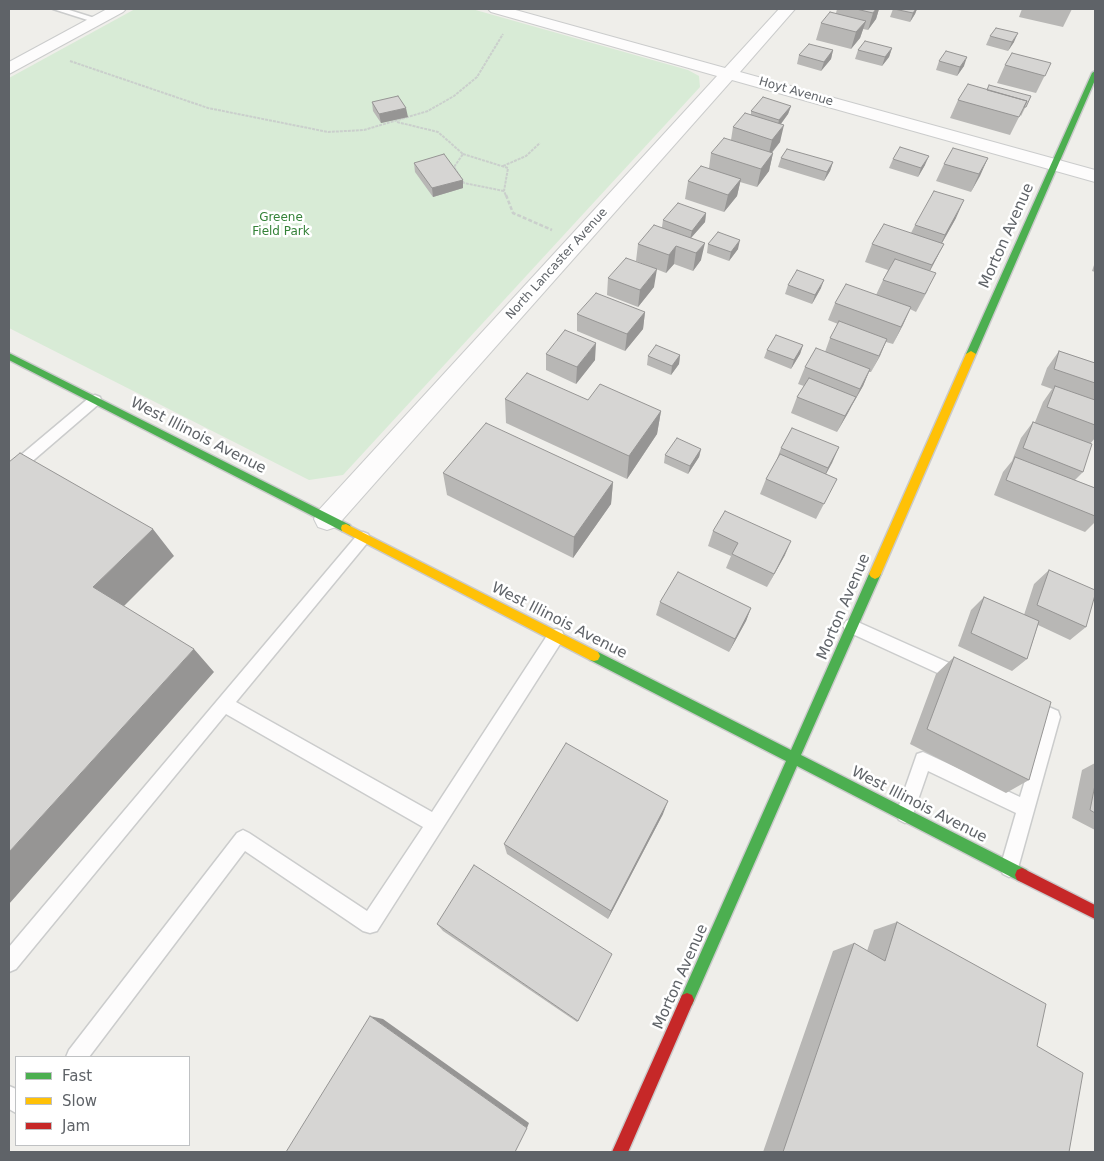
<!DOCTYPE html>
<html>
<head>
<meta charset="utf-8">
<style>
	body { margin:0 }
	#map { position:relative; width:1104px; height:1161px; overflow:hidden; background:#efeeea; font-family:"DejaVu Sans",sans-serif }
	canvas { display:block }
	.frame { position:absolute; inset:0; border:10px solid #5f6368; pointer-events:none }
	.legend { position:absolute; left:15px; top:1056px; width:175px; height:90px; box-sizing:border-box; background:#fff; border:1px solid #bfc1c3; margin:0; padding:6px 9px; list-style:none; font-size:15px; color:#5f6368 }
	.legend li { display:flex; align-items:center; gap:10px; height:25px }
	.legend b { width:25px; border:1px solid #bfc1c3 }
</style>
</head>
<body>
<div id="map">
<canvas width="1104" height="1161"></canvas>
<div class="frame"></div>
<ul class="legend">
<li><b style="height:6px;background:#4caf50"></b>Fast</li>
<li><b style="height:6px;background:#ffc107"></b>Slow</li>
<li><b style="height:6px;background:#c62828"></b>Jam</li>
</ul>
</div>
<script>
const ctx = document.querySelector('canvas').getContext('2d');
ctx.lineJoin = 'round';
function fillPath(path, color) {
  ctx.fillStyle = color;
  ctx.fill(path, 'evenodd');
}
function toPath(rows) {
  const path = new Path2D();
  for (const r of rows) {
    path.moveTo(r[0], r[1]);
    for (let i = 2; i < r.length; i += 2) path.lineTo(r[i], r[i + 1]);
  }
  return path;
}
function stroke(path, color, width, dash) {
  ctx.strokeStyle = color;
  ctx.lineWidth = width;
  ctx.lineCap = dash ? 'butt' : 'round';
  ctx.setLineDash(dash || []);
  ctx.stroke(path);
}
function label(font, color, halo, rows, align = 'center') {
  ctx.font = font + ' "DejaVu Sans",sans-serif';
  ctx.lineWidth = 5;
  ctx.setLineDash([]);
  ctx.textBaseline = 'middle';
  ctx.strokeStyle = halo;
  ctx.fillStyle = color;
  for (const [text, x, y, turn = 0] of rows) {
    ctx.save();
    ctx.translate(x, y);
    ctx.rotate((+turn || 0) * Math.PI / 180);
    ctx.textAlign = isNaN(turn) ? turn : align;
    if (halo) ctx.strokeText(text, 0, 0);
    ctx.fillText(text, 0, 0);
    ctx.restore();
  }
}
fillPath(toPath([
	[135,9,472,9,688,70,699,76,700,87,343,475,309,480,9,328,9,78]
]), '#d8ebd6');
const lane = toPath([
	[53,9,66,9,101,20,97,23,53,9],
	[95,395,100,397,101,400,100,403,14,477,9,478,9,465,90,397,95,395],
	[363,532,368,534,370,538,368,542,236,702,432,812,550,631,556,629,562,631,564,636,562,641,377,931,370,933,363,931,245,851,89,1057,66,1057,69,1050,237,833,243,830,249,833,367,911,423,827,226,714,16,969,9,972,9,947,358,534,363,532],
	[851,619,967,671,969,676,967,681,961,683,955,681,846,631,843,626,846,621,851,619],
	[1030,699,1058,711,1060,717,1018,868,1015,874,1009,877,1003,874,1000,868,1016,813,928,771,911,820,905,823,899,820,896,814,917,754,923,752,1020,797,1043,721,1024,712,1022,707,1024,702,1030,699],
	[9,1086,16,1089,16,1113,9,1109,9,1086]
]);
const street = toPath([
	[107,9,126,9,123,12,9,74,9,62,107,9],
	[488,9,512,9,725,68,779,9,795,9,740,72,1095,170,1095,182,732,80,336,527,327,530,318,527,314,519,318,511,717,76,491,12,488,9]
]);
const fast = toPath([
	[1095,71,1095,80,976,354,971,357,968,356,966,354,1092,73,1095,71],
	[9,353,350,525,351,528,350,531,342,531,9,360,9,353],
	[875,569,879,571,881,574,801,755,1027,870,1029,875,1027,880,1022,882,1017,880,797,766,692,1005,687,1007,682,1005,680,1000,682,995,786,761,590,660,588,656,590,652,594,651,598,652,791,750,869,574,871,571,875,569]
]);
const slow = toPath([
	[971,351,976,354,881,574,879,577,875,579,871,577,869,574,966,354,971,351],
	[346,524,598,652,600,656,598,660,594,661,590,660,342,531,341,528,342,525,346,524]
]);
const jam = toPath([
	[1022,868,1095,905,1095,919,1017,880,1015,875,1017,870,1022,868],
	[687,993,692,995,694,1000,628,1152,612,1152,682,995,687,993]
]);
stroke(lane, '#cbcccc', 3);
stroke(street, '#cbcccc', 2);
stroke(fast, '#cacacb', 3);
stroke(slow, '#cacacb', 3);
stroke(jam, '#cacacb', 3);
stroke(toPath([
	[70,61,208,108,328,132,364,130,428,111,454,96,477,77,503,34],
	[397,122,438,132,463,154,454,167,464,183,504,191],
	[463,154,508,168,504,191,506,196],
	[503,166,526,156,540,143]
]), '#cacfcc', 2, [3, 1]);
stroke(toPath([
	[506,195,513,213,552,230]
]), '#cacfcc', 2.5, [4, 2]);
fillPath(lane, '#fdfcfc');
fillPath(street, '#fdfcfc');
fillPath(fast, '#4caf50');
fillPath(slow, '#ffc107');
fillPath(jam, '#c62828');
fillPath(toPath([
	[837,9,879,9,876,19,868,30,863,29,860,38,851,49,816,40,821,23,836,13],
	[893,9,917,9,915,14,910,22,890,17],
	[1022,9,1072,9,1063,27,1019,17],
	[990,36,1014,42,1008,51,986,45],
	[892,48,889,57,882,66,855,59,858,50],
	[833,50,831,59,821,71,797,64,799,55],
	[939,61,964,66,957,76,936,70],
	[1051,63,1036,93,997,83,1005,65],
	[987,90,1031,96,1021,116,1020,115,1010,135,950,118,958,100],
	[372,102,408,117,381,123,373,111],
	[791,106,788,114,781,124,780,142,772,153,773,153,769,171,757,187,740,182,737,196,724,212,685,199,688,181,709,168,711,153,731,140,733,127,751,114,751,111],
	[781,158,833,162,830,171,824,181,778,167],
	[988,158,971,192,936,181,944,164],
	[893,159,925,165,918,177,889,168],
	[414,163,463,180,463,188,433,197,415,172],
	[706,213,705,222,691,238,701,260,693,271,674,264,666,273,636,261,638,244,662,227,663,220],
	[956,218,942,243,944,244,930,271,928,290,916,312,910,309,893,344,886,342,871,372,869,372,863,386,837,432,791,413,797,397,804,386,798,384,805,367,825,352,830,338,838,324,828,320,835,303,876,295,883,280,888,270,865,262,872,244,911,233,915,225],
	[708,244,738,249,729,261,707,253],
	[1095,262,1095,272,1092,271],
	[608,278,654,287,638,307,607,295],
	[788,285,821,288,812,304,785,294],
	[645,312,643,329,625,351,577,331,577,314],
	[803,345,800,354,791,369,764,358,767,350],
	[1059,351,1095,363,1095,438,1090,444,1083,472,1075,480,1095,488,1095,522,1085,532,994,495,1003,472,1012,461,1021,438,1033,422,1035,422,1043,402,1052,389,1041,385,1047,368],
	[546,354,595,360,576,384,546,370],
	[680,355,679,364,671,375,647,365,648,356],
	[505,399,588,400,661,411,657,434,627,479,506,423],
	[839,447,826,474,837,479,816,519,760,494,766,479,775,464,781,448],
	[701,449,699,457,688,474,664,463,665,455],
	[443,473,613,482,611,504,573,558,447,495],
	[713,531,785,555,767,587,726,568,731,556,708,546],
	[1049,570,1086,627,1070,640,1038,625,1027,659,1012,671,958,646,971,610,984,597,1024,615,1034,584],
	[660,602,751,608,746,621,729,652,656,615],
	[954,657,1029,780,1006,793,910,744,936,674],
	[1095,763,1095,830,1072,818,1082,770],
	[663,814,608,919,507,854,504,844],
	[897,922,1037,1046,1069,1152,763,1152,833,951,854,943,867,951,874,930],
	[437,924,578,1021,577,1022,443,931]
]), '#b8b7b5');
fillPath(toPath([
	[876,9,879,9,876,19,868,30,873,13],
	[916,9,917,9,915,14,910,22,913,13],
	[866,21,860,38,851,49,856,32],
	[1018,33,1014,42,1008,51,1012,42],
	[892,48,889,57,882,66,885,57],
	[833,50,831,59,821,71,824,62],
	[967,57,964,66,957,76,960,67],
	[791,106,788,114,777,129,779,120],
	[406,108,408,117,381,123,379,114],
	[784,125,780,142,768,157,772,140],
	[773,153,769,171,757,187,761,169],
	[929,156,925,165,918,177,921,168],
	[988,158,980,176,971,192,979,174],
	[833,162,830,171,824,181,827,172],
	[741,179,737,196,724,212,728,195],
	[463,180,463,188,433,197,432,188],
	[964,200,956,218,937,252,945,235],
	[706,213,705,222,690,239,692,231],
	[740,240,738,249,729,261,731,252],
	[705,243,701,260,693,271,696,253],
	[944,244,935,261,924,282,932,265],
	[676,246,674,264,666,273,669,255],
	[657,269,654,287,638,307,640,290],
	[824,280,821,288,812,304,815,295],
	[911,307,903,325,893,344,901,327],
	[645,312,643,329,625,351,627,334],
	[887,339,880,356,871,372,879,356],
	[596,343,595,360,576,384,577,367],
	[803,345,800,354,791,369,794,360],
	[680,355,679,364,671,375,672,366],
	[870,369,863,386,852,405],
	[856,397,848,413,837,432,845,416],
	[661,411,657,434,627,479,629,456],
	[839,447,832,463,821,483,828,468],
	[701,449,699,457,688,474,690,466],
	[613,482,611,504,573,558,574,537],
	[153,529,174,556,118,612,93,587],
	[791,541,785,555,767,587,774,574],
	[751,608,746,621,729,652,735,639],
	[194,649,214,672,9,904,9,852],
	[668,801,663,814,608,919,611,911],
	[370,1016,383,1019,529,1123,527,1128]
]), '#969594');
const building = toPath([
	[856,9,876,9,873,13,856,9],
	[894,9,916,9,913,13,894,9],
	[830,12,866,21,856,32,821,23,830,12],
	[996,28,1018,33,1012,42,990,36,996,28],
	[865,41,892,48,885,57,858,50,865,41],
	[809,44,833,50,824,62,799,55,809,44],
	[946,51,967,57,960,67,939,61,946,51],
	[1012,53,1051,63,1045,76,1005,65,1012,53],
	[968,84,1027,101,1019,117,958,100,968,84],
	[989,85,1031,96,1026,107,1024,107,1027,101,987,90,989,85],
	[398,96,406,108,379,114,372,102,398,96],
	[763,97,791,106,779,120,751,111,763,97],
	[745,113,784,125,772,140,733,127,745,113],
	[724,138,773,153,761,169,711,153,724,138],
	[900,147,929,156,921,168,893,159,900,147],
	[953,148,988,158,979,174,944,164,953,148],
	[787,149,833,162,827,172,781,158,787,149],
	[444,154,463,180,432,188,414,163,444,154],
	[701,166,741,179,728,195,688,181,701,166],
	[934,191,964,200,945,235,915,225,934,191],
	[678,203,706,213,692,231,663,220,678,203],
	[884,224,944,244,932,265,872,244,884,224],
	[654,225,705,243,696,253,676,246,669,255,638,244,654,225],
	[718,232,740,240,731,252,708,244,718,232],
	[626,258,657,269,640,290,608,278,626,258],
	[895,259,936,273,925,294,883,280,895,259],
	[797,270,824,280,815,295,788,285,797,270],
	[846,284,911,307,901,327,835,303,846,284],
	[596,293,645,312,627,334,577,314,596,293],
	[839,321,887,339,879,356,830,338,839,321],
	[565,330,596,343,577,367,546,354,565,330],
	[776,335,803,345,794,360,767,350,776,335],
	[656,345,680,355,672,366,648,356,656,345],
	[816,348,870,369,860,389,805,367,816,348],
	[1059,351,1095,363,1095,383,1054,369,1059,351],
	[527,373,588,400,600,384,661,411,629,456,505,399,527,373],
	[809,378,856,397,845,416,797,397,809,378],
	[1055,386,1095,400,1095,425,1047,407,1055,386],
	[1033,422,1092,444,1083,472,1023,448,1033,422],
	[486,423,613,482,574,537,443,473,486,423],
	[792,428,839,447,828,468,781,448,792,428],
	[677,438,701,449,690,466,665,455,677,438],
	[20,453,153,529,93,587,194,649,9,852,9,462,20,453],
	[780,454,837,479,824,504,766,479,780,454],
	[1015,457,1095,488,1095,516,1006,480,1015,457],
	[725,511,791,541,774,574,732,554,738,543,713,531,725,511],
	[1049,570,1095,590,1095,595,1086,627,1037,605,1049,570],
	[678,572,751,608,735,639,660,602,678,572],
	[984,597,1039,621,1027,659,971,633,984,597],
	[954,657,1051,702,1029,780,927,729,954,657],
	[566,743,668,801,611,911,504,844,566,743],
	[1095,785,1095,813,1090,810,1095,785],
	[474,865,612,954,578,1021,437,924,474,865],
	[897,922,1046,1004,1037,1046,1083,1073,1069,1152,783,1152,854,943,885,961,897,922],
	[370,1016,527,1128,515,1152,286,1152,370,1016]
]);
fillPath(building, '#d6d5d3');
stroke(building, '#969594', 1);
label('12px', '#5f6368', '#fff', [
	["Hoyt Avenue",796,92,16],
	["North Lancaster Avenue",557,264,-48]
]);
label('12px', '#348238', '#fff', [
	["Greene",281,218],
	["Field Park",281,232]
]);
label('15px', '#5f6368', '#fff', [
	["Morton Avenue",1007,236,-66],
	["West Illinois Avenue",198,436,27],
	["Morton Avenue",844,607,-67],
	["West Illinois Avenue",559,621,27],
	["West Illinois Avenue",919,805,27],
	["Morton Avenue",681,977,-66]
]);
</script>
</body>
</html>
